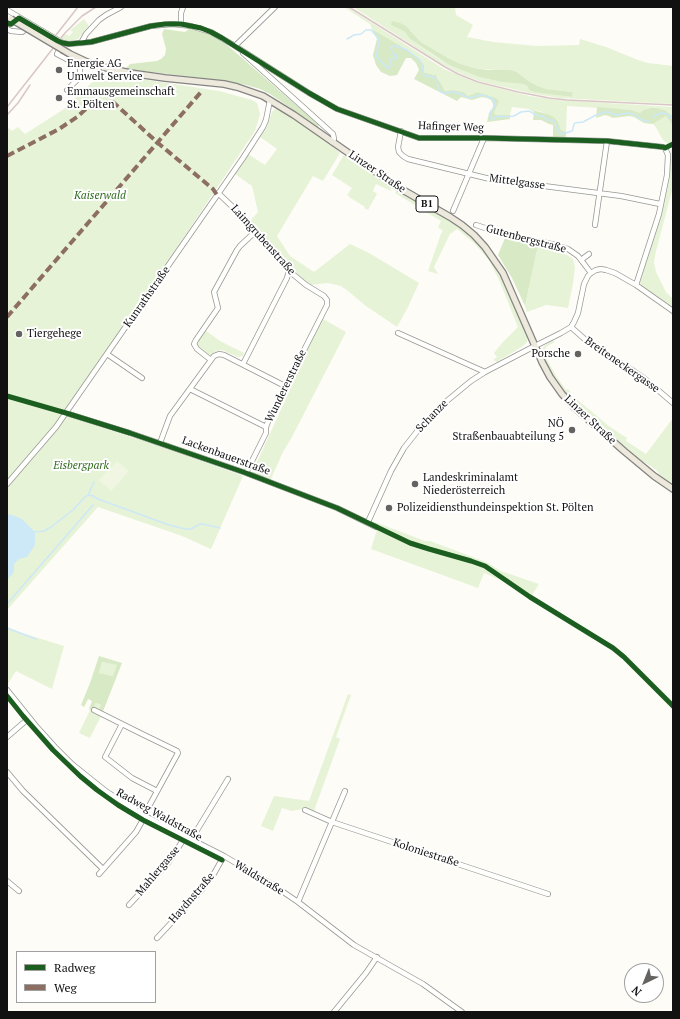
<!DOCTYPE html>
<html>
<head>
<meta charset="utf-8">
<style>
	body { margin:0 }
	#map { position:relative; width:680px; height:1019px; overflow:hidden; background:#fdfcf7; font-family:"PT Serif",serif }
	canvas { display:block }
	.frame { position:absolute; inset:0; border:8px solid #111; pointer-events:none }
	.legend { position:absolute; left:16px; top:951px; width:140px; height:52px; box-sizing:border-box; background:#fff; border:1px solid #a0a0a0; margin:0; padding:5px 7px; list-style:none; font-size:12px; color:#111 }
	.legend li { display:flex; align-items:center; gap:8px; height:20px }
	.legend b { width:20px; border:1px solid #a0a0a0 }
	.north { position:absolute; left:624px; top:963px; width:40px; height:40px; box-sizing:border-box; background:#fff; border:1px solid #a0a0a0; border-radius:50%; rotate:223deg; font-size:11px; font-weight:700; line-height:16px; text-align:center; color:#111 }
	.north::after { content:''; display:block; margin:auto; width:14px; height:18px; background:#646362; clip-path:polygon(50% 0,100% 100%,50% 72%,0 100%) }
</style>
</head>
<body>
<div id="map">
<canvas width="680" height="1019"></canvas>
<div class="frame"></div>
<ul class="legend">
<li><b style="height:5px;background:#1b5e20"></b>Radweg</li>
<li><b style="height:5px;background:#8d6e63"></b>Weg</li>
</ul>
<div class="north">N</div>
</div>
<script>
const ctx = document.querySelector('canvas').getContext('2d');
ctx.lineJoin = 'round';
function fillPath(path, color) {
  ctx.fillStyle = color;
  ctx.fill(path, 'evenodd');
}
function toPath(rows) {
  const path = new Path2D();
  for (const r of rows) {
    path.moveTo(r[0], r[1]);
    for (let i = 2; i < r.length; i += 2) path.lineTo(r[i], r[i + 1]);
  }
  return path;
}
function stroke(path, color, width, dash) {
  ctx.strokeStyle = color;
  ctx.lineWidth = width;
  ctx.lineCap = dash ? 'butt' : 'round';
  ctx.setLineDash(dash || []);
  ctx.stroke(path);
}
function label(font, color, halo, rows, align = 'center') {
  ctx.font = font + ' "PT Serif",serif';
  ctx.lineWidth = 4;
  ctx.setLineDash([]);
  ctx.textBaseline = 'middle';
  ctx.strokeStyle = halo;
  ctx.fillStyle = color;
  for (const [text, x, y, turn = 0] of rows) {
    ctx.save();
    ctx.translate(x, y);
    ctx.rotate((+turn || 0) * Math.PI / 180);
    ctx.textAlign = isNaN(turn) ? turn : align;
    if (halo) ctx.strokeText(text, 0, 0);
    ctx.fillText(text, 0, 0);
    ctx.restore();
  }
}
fillPath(toPath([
	[344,7,347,7,444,69,458,75,478,83,529,96,558,100,673,107,673,116,665,110,657,108,650,108,643,110,640,113,632,110,567,106,566,132,561,130,560,127,547,114,539,111,529,109,512,107,510,115,496,115,494,113,499,102,477,92,468,96,452,90,445,91,440,83,438,77,433,74,426,74,425,73,424,71,424,65,420,59,401,46,372,29,370,24],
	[353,7,455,7,456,15,473,25,467,37,493,42,537,46,579,45,580,39,606,47,638,60,648,63,673,66,673,104,559,98,529,93,479,81,459,73,440,63],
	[400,28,410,30,421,42,450,59,461,64,474,68,517,72,530,82,538,86,546,89,573,92,572,97,529,90,527,86,523,84,501,82,479,77,449,65,433,55,410,39,404,31],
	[84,19,89,26,78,39,70,41,61,39,66,34,69,36,73,32,70,30],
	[102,73,219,91,252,100,257,103,258,106,260,114,255,131,162,270,63,414,54,426,7,481,7,130,9,128,12,131,18,127,25,134,64,109],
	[275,109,280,110,298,120,337,150,340,153,323,181,313,176,277,236,290,256,314,272,350,244,369,253,419,283,408,307,397,327,366,306,348,291,341,286,328,283,310,285,293,270,280,257,250,221,258,212,252,186,235,174,248,154,265,165,277,149,260,137,266,129,272,112],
	[666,116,673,126,673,187,656,251,654,262,656,272,666,292,673,299,673,308,641,286,640,282,661,214,669,176,670,153,672,147,663,140,655,126,653,124],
	[343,156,346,156,349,157,389,184,391,186,391,191,376,184,373,191,377,194,368,210,364,208,365,207,349,197,349,196,347,195,352,188,332,175,342,158],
	[397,191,401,192,449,219,461,227,473,237,484,249,501,274,510,294,527,336,527,342,523,346,497,362,493,360,497,357,494,353,502,343,518,327,500,282,489,260,474,243,457,229,450,234,434,267,438,274,428,271,441,234,443,231,438,227,441,221,395,193],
	[538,246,567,255,573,259,575,267,573,284,568,308,546,305,527,312,525,306,532,273],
	[323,319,346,332,292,437,283,452,270,481,252,473,290,390,289,385],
	[205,330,220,341,244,353,243,356,238,357,222,350,216,351,211,355,208,354,198,346,196,343],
	[553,340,555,342,546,347,544,352,544,354,556,376,566,390,568,389,573,396,610,427,627,438,626,441,646,454,673,418,673,486,658,474,659,473,655,469,642,461,607,430,606,431,576,405,565,392,549,369,542,353,542,351,544,346],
	[67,416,165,448,243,476,211,549,182,536,98,507,7,610,7,486],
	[375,522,425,541,430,541,486,562,501,571,539,584,530,598,507,583,484,573,478,588,371,549,377,530],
	[7,627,22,633,64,646,52,689,16,671,7,685],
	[102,662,118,665,113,676,99,673],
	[348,694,351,695,336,737,340,739,314,811,302,809,292,811,282,808,273,831,261,826,274,796,309,801],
	[96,703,101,705,102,714,90,738,79,733,90,710,92,711]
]), '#e7f3d7');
fillPath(toPath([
	[392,21,400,23,406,26,421,42,450,59,461,64,474,68,488,70,510,70,517,72,530,82,538,86,546,89,573,92,572,97,534,92,529,90,527,86,523,84,501,82,479,77,449,65,410,39,404,31,391,25],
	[190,28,205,32,213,36,226,44,319,125,318,127,270,94,260,89,246,85,219,80,194,77,125,69,130,64,157,61,161,59,165,55,166,49,162,34,164,29,185,32],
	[372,29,401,46,420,59,424,65,424,71,425,73,436,75,445,91,452,90,463,92,468,96,477,92,496,98,498,100,499,102,494,113,496,115,510,115,510,119,487,122,489,113,493,107,493,104,491,100,487,98,482,97,472,100,461,97,457,101,414,79,419,70,416,63,411,58,406,58,397,75,390,76,381,72,376,65,373,55,377,39],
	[597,107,632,110,640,113,643,110,650,108,657,108,665,110,673,116,673,126,666,116,653,124,644,123,634,117,629,116,613,118,609,116,605,115,596,118],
	[529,109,547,114,554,117,558,122,561,130,566,132,566,138,553,138,553,125,549,124,541,120,533,120,534,112],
	[505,238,538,246,532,273,525,306,512,278,498,255],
	[99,656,122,663,102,714,98,713,101,705,96,703,92,711,89,709,92,701,88,699,84,707,81,705,90,683],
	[102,662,117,665,113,676,99,673]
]), '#d8eac5');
fillPath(toPath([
	[117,461,129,471,111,491,99,480]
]), '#f0f6e1');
fillPath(toPath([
	[7,514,15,516,22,519,35,532,35,545,27,557,19,559,14,564,14,572,7,580]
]), '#cde8f7');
stroke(toPath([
	[347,39,354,35,361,34,366,30,371,30,379,39,379,42,376,56,386,67,388,68,390,67,390,60,396,58,397,56,393,54,391,50,391,47,392,46,396,46,407,50,420,60,422,66,424,75,427,76,434,77,437,80,438,88,441,92,445,93,454,92,458,93,469,98,481,95,489,97,494,100,495,103,495,106,490,113,490,116,491,118,494,119,496,117,499,116,503,117,514,116,521,112,529,111,538,116,543,116,547,120,552,120,555,122,557,129,559,132,562,134,572,131,573,129,574,124,575,123,583,122,596,115,605,112,609,112,613,114,617,115,628,113,633,114,642,120,646,121,649,121],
	[653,117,658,114,662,113,667,114,670,116,673,122],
	[88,495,94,482],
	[34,532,44,531,51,527,73,510,84,498,88,495,93,496,98,499,169,525,185,529,191,529,200,524,203,524,220,528],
	[7,604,93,505],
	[7,628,36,639]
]), '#cde8f7', 1.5);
const minor = toPath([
	[7,10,63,43,69,44,91,42,151,26,173,24,191,26,211,32,237,47],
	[7,23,11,24,16,20],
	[181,24,181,13,183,7],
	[7,29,11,31,22,32,29,27],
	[81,43,86,34,99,20,106,15,121,7],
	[61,46,57,54,80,66,80,77,67,90],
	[235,46,309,93,337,109,419,138,484,138,607,141,663,147,665,148,668,155,667,175,659,214,636,285],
	[235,46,275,7],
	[243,53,333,134,334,139,332,142],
	[401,131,398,147,399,152,403,156,408,159,490,179,621,196,660,204],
	[218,193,237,211,256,231,287,267,289,271,306,285,324,296,327,300,327,305,269,419,266,427,266,433,246,473],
	[453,211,484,138],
	[476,225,503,234,556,245,568,249,578,256,591,273],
	[595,225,607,141],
	[581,260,589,254],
	[571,327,589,343,632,370,645,379,673,403],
	[398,333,485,372],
	[107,354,142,378],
	[211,360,197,349,194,344,196,340,218,308,214,292,237,250,240,246,256,231],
	[243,364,287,278,289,271],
	[190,389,266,427],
	[66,413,130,433,246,473,337,508,376,527],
	[160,443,170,416,211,360,214,356,219,354,224,355,285,386],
	[7,484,56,427,243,158,263,127,266,120,270,100],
	[368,522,391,471,404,448,419,429,448,400,471,381,485,372,529,349,561,333,571,327,574,322,578,313,584,284,588,276,591,273,596,270,601,269,606,270,615,273,636,285,673,311],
	[7,690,36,726,55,747,72,764,107,792,145,816,224,856,270,883,298,902,354,945,423,984,462,1012],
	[94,710,138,732,177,751,178,753,148,808,145,816,136,832,99,874],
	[122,724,105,757,132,778,157,791],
	[7,737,29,718],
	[7,772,23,791,103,869],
	[305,810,332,822,548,894],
	[191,840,228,779],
	[7,881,19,891],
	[298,902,345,791],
	[129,905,168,863,178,848,185,837],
	[157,938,201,891,212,877,224,856],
	[334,1012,366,973,377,957]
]);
const major = toPath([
	[103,67,130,73,165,78,224,84,237,87,263,96,294,115,396,186,450,217,462,225,474,235,485,247,503,273,542,362,550,377,562,394,574,407,624,451,654,476,673,489]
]);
stroke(minor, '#979795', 6);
stroke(major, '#858482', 8);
stroke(minor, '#fffffe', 4.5);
stroke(major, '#ede9dc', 5.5);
stroke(toPath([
	[349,7,445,67,458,74,478,82,518,92,549,98,567,100,673,105],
	[56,35,78,7],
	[7,107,65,33,82,16,96,7],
	[7,115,18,103,30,85]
]), '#d9c6c7', 1.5);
const majorBridge = toPath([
	[11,19,70,54,87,62,103,67]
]);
stroke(majorBridge, '#858482', 8, []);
stroke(majorBridge, '#ede9dc', 5.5);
stroke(toPath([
	[7,156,59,129,77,117,87,108,93,104,113,102,158,143,213,189,217,195],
	[7,317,201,92]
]), '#8d6e63', 4, [8, 4]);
stroke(toPath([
	[7,23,11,24,19,18,58,41,63,43,69,44,91,42,151,26,165,24,181,24,201,28,211,32,222,38,309,93,337,109,419,138,484,138,607,141,663,147,665,148,673,144],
	[7,396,66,413,130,433,246,473,337,508,410,543,429,549,471,561,485,566,530,597,613,648,624,657,673,706],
	[7,696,23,716,53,750,80,776,97,790,118,805,143,820,222,860]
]), '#1b5e20', 5);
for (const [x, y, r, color] of [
	[59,70,4,"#646362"],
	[59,98,4,"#646362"],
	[19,334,4,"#646362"],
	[578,354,4,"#646362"],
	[572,430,4,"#646362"],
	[415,484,4,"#646362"],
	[389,508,4,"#646362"]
]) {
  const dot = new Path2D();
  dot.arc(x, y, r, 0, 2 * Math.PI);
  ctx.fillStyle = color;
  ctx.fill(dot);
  stroke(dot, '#fff', 1.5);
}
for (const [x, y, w] of [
	[427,204,22]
]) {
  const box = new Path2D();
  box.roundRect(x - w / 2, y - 8, w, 16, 3);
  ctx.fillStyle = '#fff';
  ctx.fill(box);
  stroke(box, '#111', 1);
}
label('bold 10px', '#111', null, [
	["B1",427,204]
]);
label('11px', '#111', '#fff', [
	["Energie AG",67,64],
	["Umwelt Service",67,77],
	["Emmausgemeinschaft",67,92],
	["St. Pölten",67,105],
	["Tiergehege",27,334],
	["Porsche",570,354,"right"],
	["NÖ",564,424,"right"],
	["Straßenbauabteilung 5",564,437,"right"],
	["Landeskriminalamt",423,478],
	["Niederösterreich",423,491],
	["Polizeidiensthundeinspektion St. Pölten",397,508]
], 'left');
label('11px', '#111', '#fff', [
	["Hafinger Weg",451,127,2],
	["Linzer Straße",377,172,34],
	["Mittelgasse",517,182,8],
	["Gutenbergstraße",526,239,15],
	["Laimgrubenstraße",263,240,48],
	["Kunrathstraße",147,297,-55],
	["Breiteneckergasse",622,365,35],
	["Wundererstraße",286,386,-64],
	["Schanze",432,416,-46],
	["Linzer Straße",590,420,43],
	["Lackenbauerstraße",226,456,20],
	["Radweg Waldstraße",159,815,29],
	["Koloniestraße",426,853,18],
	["Mahlergasse",158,871,-50],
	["Waldstraße",259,878,31],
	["Haydnstraße",192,898,-49]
]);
label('italic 11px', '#2f6b1f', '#fff', [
	["Kaiserwald",100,196],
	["Eisbergpark",81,466]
]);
</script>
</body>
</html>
